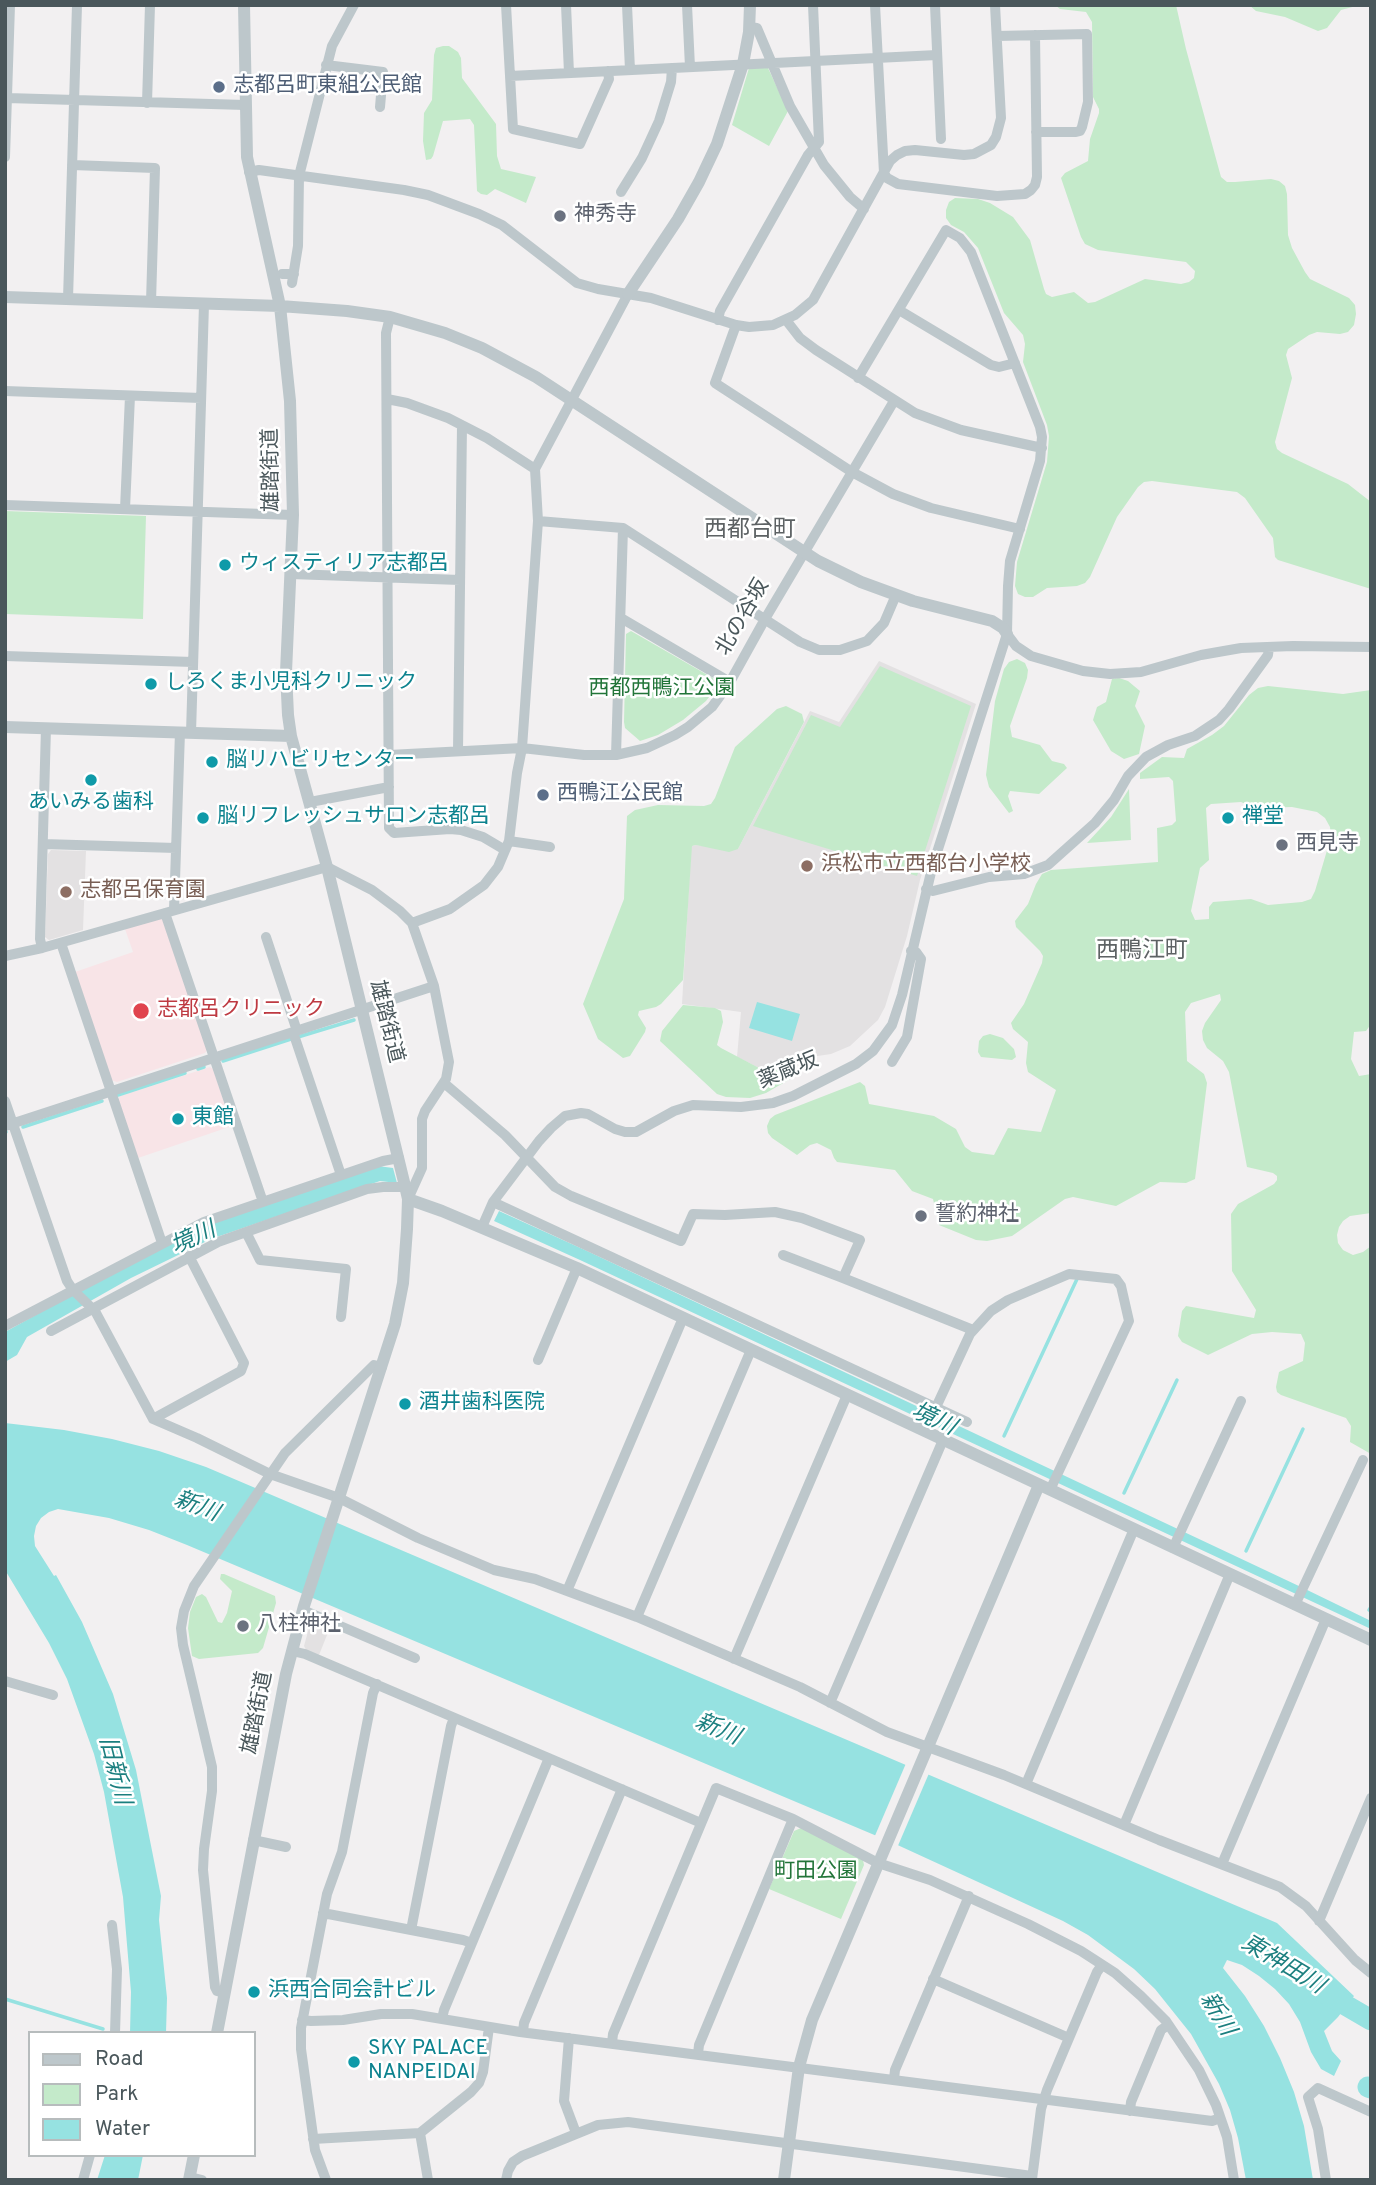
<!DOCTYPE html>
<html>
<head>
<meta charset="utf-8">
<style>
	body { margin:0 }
	#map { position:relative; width:1376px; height:2185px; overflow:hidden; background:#f2f0f1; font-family:Overpass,sans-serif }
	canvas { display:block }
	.frame { position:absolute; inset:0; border:7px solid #4a575b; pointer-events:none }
	.legend { position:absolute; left:28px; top:2031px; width:228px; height:126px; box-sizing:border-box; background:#fff; border:2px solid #b7bcbd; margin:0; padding:9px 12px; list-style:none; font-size:21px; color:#4a575b }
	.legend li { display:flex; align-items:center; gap:14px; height:35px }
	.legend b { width:35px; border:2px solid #b7bcbd }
</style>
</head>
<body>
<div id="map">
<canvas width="1376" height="2185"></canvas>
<div class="frame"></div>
<ul class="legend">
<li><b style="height:9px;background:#bdc7cb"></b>Road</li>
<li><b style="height:19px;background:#c4eaca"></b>Park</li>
<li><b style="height:19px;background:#96e2e1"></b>Water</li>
</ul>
</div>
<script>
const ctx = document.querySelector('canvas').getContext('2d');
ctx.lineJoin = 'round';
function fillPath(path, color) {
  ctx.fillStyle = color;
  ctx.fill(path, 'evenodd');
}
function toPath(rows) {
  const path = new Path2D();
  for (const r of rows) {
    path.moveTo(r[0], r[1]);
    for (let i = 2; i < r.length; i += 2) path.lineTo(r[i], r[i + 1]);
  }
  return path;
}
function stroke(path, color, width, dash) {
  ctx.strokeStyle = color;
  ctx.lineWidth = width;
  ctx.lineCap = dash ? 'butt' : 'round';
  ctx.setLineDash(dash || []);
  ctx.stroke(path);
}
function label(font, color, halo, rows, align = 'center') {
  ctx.font = font + ' Overpass,"Noto Sans JP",sans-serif';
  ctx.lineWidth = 5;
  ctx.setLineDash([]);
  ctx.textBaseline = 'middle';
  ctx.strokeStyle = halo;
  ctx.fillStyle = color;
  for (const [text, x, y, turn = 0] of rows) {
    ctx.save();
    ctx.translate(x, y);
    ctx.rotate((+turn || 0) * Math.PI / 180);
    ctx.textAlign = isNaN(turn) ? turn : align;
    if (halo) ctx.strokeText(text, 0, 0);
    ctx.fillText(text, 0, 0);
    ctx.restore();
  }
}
fillPath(toPath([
	[879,661,976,704,920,880,907,936,885,1007,878,1020,850,1046,831,1054,804,1058,761,1069,737,1057,741,1012,682,1004,691,850,692,846,696,845,738,849,810,711,839,722],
	[51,850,86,851,83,930,49,940,45,937,48,854],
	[312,1617,331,1625,319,1655,306,1650,304,1646]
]), '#e3e1e2');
fillPath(toPath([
	[162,918,207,1050,205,1053,117,1082,111,1080,75,972,133,952,125,929],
	[210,1067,213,1069,232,1126,138,1158,118,1100,120,1096]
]), '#f8e4e7');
fillPath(toPath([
	[1055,5,1176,5,1186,49,1221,177,1227,182,1235,182,1271,179,1279,181,1285,186,1287,194,1288,235,1292,248,1305,272,1310,279,1349,298,1355,305,1356,314,1354,325,1348,332,1340,334,1317,332,1309,335,1288,349,1286,355,1292,378,1275,442,1277,449,1282,453,1348,484,1371,502,1371,589,1278,560,1275,557,1273,538,1245,498,1237,492,1152,481,1144,482,1138,487,1117,517,1090,577,1085,583,1077,586,1047,588,1033,597,1025,597,1018,594,1015,586,1017,562,1047,462,1049,436,1047,425,1023,362,1025,344,1023,335,1004,313,978,248,964,232,951,225,946,218,946,210,949,202,955,198,978,199,990,203,1013,217,1030,240,1044,289,1046,294,1052,297,1074,292,1088,303,1095,302,1145,279,1181,284,1189,282,1194,278,1195,271,1186,262,1098,250,1085,244,1081,237,1061,178,1065,173,1088,161,1090,139,1099,113,1099,109,1093,97,1092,22,1086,12,1060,9],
	[1249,5,1360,5,1341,10,1327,28,1318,31,1285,17,1256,11],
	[443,46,449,46,458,52,461,58,462,78,496,124,497,156,501,169,536,177,526,203,495,189,487,195,481,194,477,191,474,125,470,119,443,121,433,156,431,159,426,160,423,141,424,113,432,100,434,55,436,48],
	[749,68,768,68,788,111,769,146,732,125],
	[5,511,146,516,143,619,5,614],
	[631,631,718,681,718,685,706,701,683,720,658,735,640,741,625,728,624,722,626,634],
	[1017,659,1025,663,1028,670,1027,678,1010,726,1012,737,1040,745,1052,761,1064,764,1067,768,1039,794,1010,791,1008,796,1013,811,1009,813,989,787,986,775,995,701,1004,669,1009,662],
	[880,666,971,706,917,876,753,826,811,715,840,727],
	[1119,678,1128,681,1140,691,1135,706,1145,726,1139,754,1124,759,1111,751,1093,720,1097,707,1106,702,1112,679],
	[1268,686,1343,694,1371,690,1371,1024,1366,1031,1354,1032,1351,1059,1359,1076,1371,1074,1371,1213,1350,1216,1343,1221,1339,1227,1337,1235,1338,1243,1343,1250,1353,1255,1363,1252,1371,1246,1371,1454,1350,1442,1351,1426,1346,1418,1281,1395,1277,1392,1276,1387,1279,1372,1303,1361,1305,1343,1301,1334,1272,1332,1252,1334,1208,1355,1182,1342,1178,1336,1182,1311,1186,1306,1254,1318,1256,1310,1232,1271,1231,1214,1238,1204,1274,1184,1277,1180,1277,1176,1273,1173,1247,1167,1229,1072,1223,1061,1207,1048,1203,1040,1202,1031,1205,1023,1221,1000,1220,994,1191,1003,1185,1012,1187,1061,1204,1074,1207,1083,1195,1179,1186,1183,1160,1182,1116,1206,1073,1197,1065,1199,1012,1236,987,1241,976,1240,939,1225,933,1199,912,1191,895,1170,837,1162,834,1158,831,1150,817,1143,810,1145,797,1155,772,1138,768,1133,767,1126,770,1119,775,1115,860,1082,865,1086,869,1104,934,1116,956,1129,965,1147,972,1152,994,1155,1008,1128,1041,1132,1056,1090,1028,1072,1026,1063,1028,1042,1013,1029,1011,1023,1024,1004,1042,963,1043,956,1040,951,1016,927,1015,921,1028,904,1036,884,1042,874,1051,870,1158,862,1157,828,1172,825,1176,821,1173,781,1169,777,1140,779,1140,773,1162,757,1184,758,1187,749,1212,735,1224,726,1249,695,1258,688],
	[1241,802,1255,808,1292,807,1317,812,1325,818,1330,827,1331,837,1315,891,1311,899,1302,902,1268,905,1251,899,1213,902,1209,907,1209,919,1195,920,1191,911,1200,868,1209,860,1206,808,1211,804],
	[786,706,802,714,804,722,738,849,729,852,696,845,692,846,683,980,661,1004,656,1007,639,1011,638,1015,646,1028,645,1032,630,1056,623,1058,598,1039,583,1004,624,899,627,816,635,810,658,805,704,806,711,804,715,798,735,747,777,709],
	[1129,789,1131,840,1087,843,1111,817],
	[683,1005,715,1008,721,1011,723,1022,717,1045,721,1048,761,1069,787,1063,794,1063,798,1068,797,1075,766,1093,750,1098,726,1097,717,1094,660,1041,662,1031],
	[990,1034,1003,1038,1014,1049,1016,1057,1012,1060,981,1057,978,1052,979,1041,983,1036],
	[221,1574,224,1574,275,1596,276,1603,263,1648,258,1653,199,1659,192,1656,188,1628,190,1612,196,1597,202,1594,206,1597,218,1622,222,1623,227,1613,232,1591,220,1579],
	[801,1828,863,1860,864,1865,841,1919,769,1889,794,1831]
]), '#c4eaca');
fillPath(toPath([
	[757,1002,800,1014,792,1041,749,1028],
	[378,1166,393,1168,397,1183,380,1181,211,1239,131,1278,27,1337,17,1355,5,1362,5,1332,70,1296,205,1226],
	[499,1211,585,1250,1301,1587,1371,1621,1371,1629,580,1260,494,1221],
	[5,1423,64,1430,112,1439,159,1451,206,1467,1277,1923,1354,1996,1338,2017,1324,2031,1332,2051,1341,2061,1334,2076,1321,2069,1311,2052,1300,2022,1289,2004,1275,1989,1259,1976,1242,1965,1227,1960,1223,1968,1245,1996,1264,2026,1280,2058,1294,2092,1304,2126,1313,2180,1246,2180,1238,2138,1230,2110,1219,2084,1191,2034,1155,1989,1134,1969,1088,1935,1063,1921,891,1842,187,1545,149,1530,109,1518,58,1509,49,1512,41,1518,36,1526,34,1536,35,1546,54,1576,56,1575,82,1622,113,1694,136,1770,161,1896,159,1920,167,1998,166,2033,130,2033,131,1992,123,1897,104,1792,94,1754,67,1679,49,1643,5,1570],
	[105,2155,143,2155,138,2180,97,2180]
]), '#96e2e1');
fillPath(toPath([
	[907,1761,930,1771,897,1848,874,1838]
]), '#f2f0f1');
stroke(toPath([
	[298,1037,354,1020],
	[223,1061,291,1039],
	[198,1069,204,1067],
	[118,1095,185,1073],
	[23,1127,102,1101],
	[5,1133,6,1132],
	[1004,1436,1077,1279],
	[1124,1493,1177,1380],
	[1246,1551,1303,1429],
	[1369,1610,1371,1607],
	[5,1999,103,2029]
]), '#96e2e1', 3.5);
stroke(toPath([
	[1323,1992,1371,2020],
	[1368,2087,1371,2088]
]), '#96e2e1', 21);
stroke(toPath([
	[506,5,513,129,580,144,609,79,608,71],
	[566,5,569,73],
	[627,5,630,70],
	[687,5,690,67],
	[875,5,884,173,887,178,898,184,997,196,1025,194,1031,190,1035,185,1037,177,1035,35],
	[935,5,941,139],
	[749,27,757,28,790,106,824,165,850,197,864,209],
	[997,36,1087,34,1088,102,1082,127,1080,131,1076,132,1036,132],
	[326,65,383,72,380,107],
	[510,76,937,55],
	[7,98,245,105],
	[147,103,150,5],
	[5,157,10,5],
	[72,165,155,168,151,302],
	[249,172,259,170,404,190,428,195,479,214,502,225,577,283,598,289,651,298,736,325,749,327,773,325,795,315,813,300,890,161,897,155,905,151,915,150,964,155,974,154,991,145,996,137,1001,118,995,5],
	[621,192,642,158,659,121,671,82,672,68],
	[282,274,294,274],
	[292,283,298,246,299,176,332,46,354,5],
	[68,299,77,5],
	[899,310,991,365,999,367,1015,363],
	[390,317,386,333,389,828,394,833,450,829,461,830,483,837,505,850],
	[718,320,720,311,808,155,819,142,813,5],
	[786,320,800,338,816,350,915,413,961,430,1042,448],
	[736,325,715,383,852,472,893,494,931,508,1020,529],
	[5,391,201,398],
	[387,399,407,403,448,418,487,438,535,469],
	[5,505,293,515],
	[125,509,130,396],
	[538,521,623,528,800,642,819,650,840,650,867,641,884,623,896,595],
	[291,574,460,580],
	[621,618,730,682],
	[1007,634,1016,646,1031,656,1083,671,1110,674,1141,672,1201,655,1241,648,1293,646,1371,647],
	[5,656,193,662],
	[191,733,204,304],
	[458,751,462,425],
	[389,755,522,748,584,755,616,755,647,748,675,735,688,727,712,707,730,682,765,619,894,401],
	[616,755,623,528],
	[310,802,389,787],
	[509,841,550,847],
	[43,844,176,848],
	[926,889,933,891,989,877,1024,874,1048,865,1095,823,1114,800,1128,776,1146,757,1168,745,1195,736,1219,720,1229,709,1268,655,1269,647],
	[174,910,180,732],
	[165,913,263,1202],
	[412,923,450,909,484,885,498,867,509,841,517,773,522,748,538,521,535,469,628,294],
	[266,937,297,1031],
	[61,943,162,1243],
	[42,948,40,939,46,728],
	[5,956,42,948,327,867,372,890,400,911,412,923,434,986,449,1062,446,1079,425,1111,422,1119,422,1168,408,1199],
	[293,1032,341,1175],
	[892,1062,907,1037,921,959,916,952,911,951],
	[444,1083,505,1135,555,1187,571,1196,681,1241,693,1214,725,1215,775,1212,802,1218,860,1240,843,1278,973,1330],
	[5,1101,67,1281,73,1290,95,1311,153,1419,197,1438,270,1474,339,1498,418,1538,494,1570,535,1579,637,1617,800,1687,887,1732,1004,1775,1159,1840,1280,1887,1306,1906,1355,1960,1371,1973],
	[5,1126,434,986],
	[493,1202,967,1422],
	[482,1227,493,1202,539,1141,551,1128,565,1116,581,1113,588,1114,615,1129,625,1132,636,1132,674,1111,693,1105,741,1107,773,1103,793,1096,856,1064,873,1051,892,1025,902,995,932,868,1007,634,1008,586,1010,561,1040,461,1042,437,1040,427,971,252,960,238,946,230,858,378],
	[246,1232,260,1260,346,1269,341,1317],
	[783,1255,843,1278],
	[5,1326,204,1222,383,1161,399,1158],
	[51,1331,218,1242,367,1189,383,1187,406,1187],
	[538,1360,577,1268],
	[153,1419,241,1371,244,1363,189,1256],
	[925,1431,970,1334,991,1311,1008,1300,1069,1274,1116,1279,1121,1286,1129,1321,1050,1490],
	[1173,1548,1241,1401],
	[567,1591,683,1318],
	[1295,1605,1363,1460],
	[303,1610,415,1658],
	[637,1617,751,1350],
	[292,1651,305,1654,701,1823],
	[734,1659,847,1395],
	[5,1681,53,1695],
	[830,1703,943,1440],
	[1026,1784,1134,1529],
	[1124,1825,1230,1574],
	[253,1840,286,1847],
	[1222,1864,1326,1619],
	[323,1913,463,1940,472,1943],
	[1319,1921,1371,1798],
	[112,1925,117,1969,115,2033],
	[411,1930,451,1726,454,1718],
	[933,1979,1069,2038],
	[224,1993,217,1991,215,1987,203,1870,204,1849,212,1791,212,1767,183,1645,181,1628,184,1611,194,1586,285,1453,374,1365,382,1367],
	[442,2019,444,2010,549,1758],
	[302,2020,311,2021,343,2020,381,2014,412,2014,520,2032,1212,2121,1220,2118],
	[523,2032,524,2023,622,1789],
	[569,2038,564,2101,576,2133],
	[612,2043,613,2034,716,1788,793,1819,878,1863,930,1880,1028,1924,1081,1951,1115,1973,1141,1996,1166,2021,1199,2070,1216,2105,1227,2137,1234,2180],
	[698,2054,699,2045,793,1819],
	[894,2079,895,2070,969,1896],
	[1130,2111,1131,2102,1161,2030,1168,2025],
	[420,2133,428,2180],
	[313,2139,420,2133,471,2092,479,2083,483,2072,489,2027],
	[190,2177,202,2180],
	[1032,2179,1041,2109,1047,2090,1097,1972,1102,1965],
	[83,2180,90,2155],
	[326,2180,315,2150,301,2049,301,2028,327,1894,342,1852,373,1693,377,1684],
	[506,2180,508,2171,513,2162,522,2156,598,2125,628,2122,1032,2176],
	[1326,2180,1318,2129,1308,2097,1318,2088,1371,2112]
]), '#bdc7cb', 10);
stroke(toPath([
	[628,294,678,219,699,182,717,144,743,64,749,32,750,5],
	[5,297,280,306,347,311,390,317,445,333,482,348,536,377,818,561,861,582,913,601,992,621,1003,628,1007,634],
	[5,727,291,736],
	[408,1199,442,1211,577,1268,1371,1640],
	[217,2033,286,1674,304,1606,395,1324,403,1283,407,1229,408,1199,405,1186,327,867,291,736,288,715,286,672,293,515,290,401,280,306,247,157,244,5],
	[189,2180,194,2155],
	[784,2180,799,2067,812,2020,1039,1485]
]), '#bdc7cb', 12);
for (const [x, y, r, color] of [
	[219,87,7,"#5c6f8a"],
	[560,216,7,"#6b7280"],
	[225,565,7,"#0f9aa8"],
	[151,684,7,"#0f9aa8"],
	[212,762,7,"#0f9aa8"],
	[91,780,7,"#0f9aa8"],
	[543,795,7,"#5c6f8a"],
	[203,818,7,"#0f9aa8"],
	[1228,818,7,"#0f9aa8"],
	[1282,845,7,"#6b7280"],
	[807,866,7,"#8d6e63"],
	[66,892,7,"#8d6e63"],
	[141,1011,9,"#e0444e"],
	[178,1119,7,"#0f9aa8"],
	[921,1216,7,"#6b7280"],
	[405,1404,7,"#0f9aa8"],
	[243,1626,7,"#6b7280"],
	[254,1992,7,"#0f9aa8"],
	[354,2062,7,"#0f9aa8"]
]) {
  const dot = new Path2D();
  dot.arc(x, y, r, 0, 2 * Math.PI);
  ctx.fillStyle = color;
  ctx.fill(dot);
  stroke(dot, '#fff', 2.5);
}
label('21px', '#4e5e75', '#fff', [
	["志都呂町東組公民館",233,87],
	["西鴨江公民館",557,795]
], 'left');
label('21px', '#5b616d', '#fff', [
	["神秀寺",574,216],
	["西見寺",1296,845],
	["誓約神社",935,1216],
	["八柱神社",257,1626]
], 'left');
label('21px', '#4a575b', '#fff', [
	["雄踏街道",273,470,-91],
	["北の谷坂",744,618,-60],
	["雄踏街道",385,1022,76],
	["薬蔵坂",789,1072,-22],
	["雄踏街道",259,1713,-79]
]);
label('21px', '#0d838f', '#fff', [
	["ウィスティリア志都呂",239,565],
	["しろくま小児科クリニック",165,684],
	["脳リハビリセンター",226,762],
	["あいみる歯科",91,804,"center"],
	["脳リフレッシュサロン志都呂",217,818],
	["禅堂",1242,818],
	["東館",192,1119],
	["酒井歯科医院",419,1404],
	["浜西合同会計ビル",268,1992],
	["SKY PALACE",368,2050],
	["NANPEIDAI",368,2074]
], 'left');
label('21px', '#227539', '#fff', [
	["西都西鴨江公園",662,690],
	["町田公園",816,1873]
]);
label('21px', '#785e54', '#fff', [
	["浜松市立西都台小学校",821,866],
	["志都呂保育園",80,892]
], 'left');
label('21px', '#be3a42', '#fff', [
	["志都呂クリニック",157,1011]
], 'left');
label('23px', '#5d6264', '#fff', [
	["西都台町",750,531],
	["西鴨江町",1142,952]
]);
label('italic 23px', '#1b7f7f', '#fff', [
	["境川",194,1240,-25],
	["境川",933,1421,25],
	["新川",196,1508,21],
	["新川",717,1731,23],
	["旧新川",113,1771,76],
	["東神田川",1282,1966,31],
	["新川",1216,2015,59]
]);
</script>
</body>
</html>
